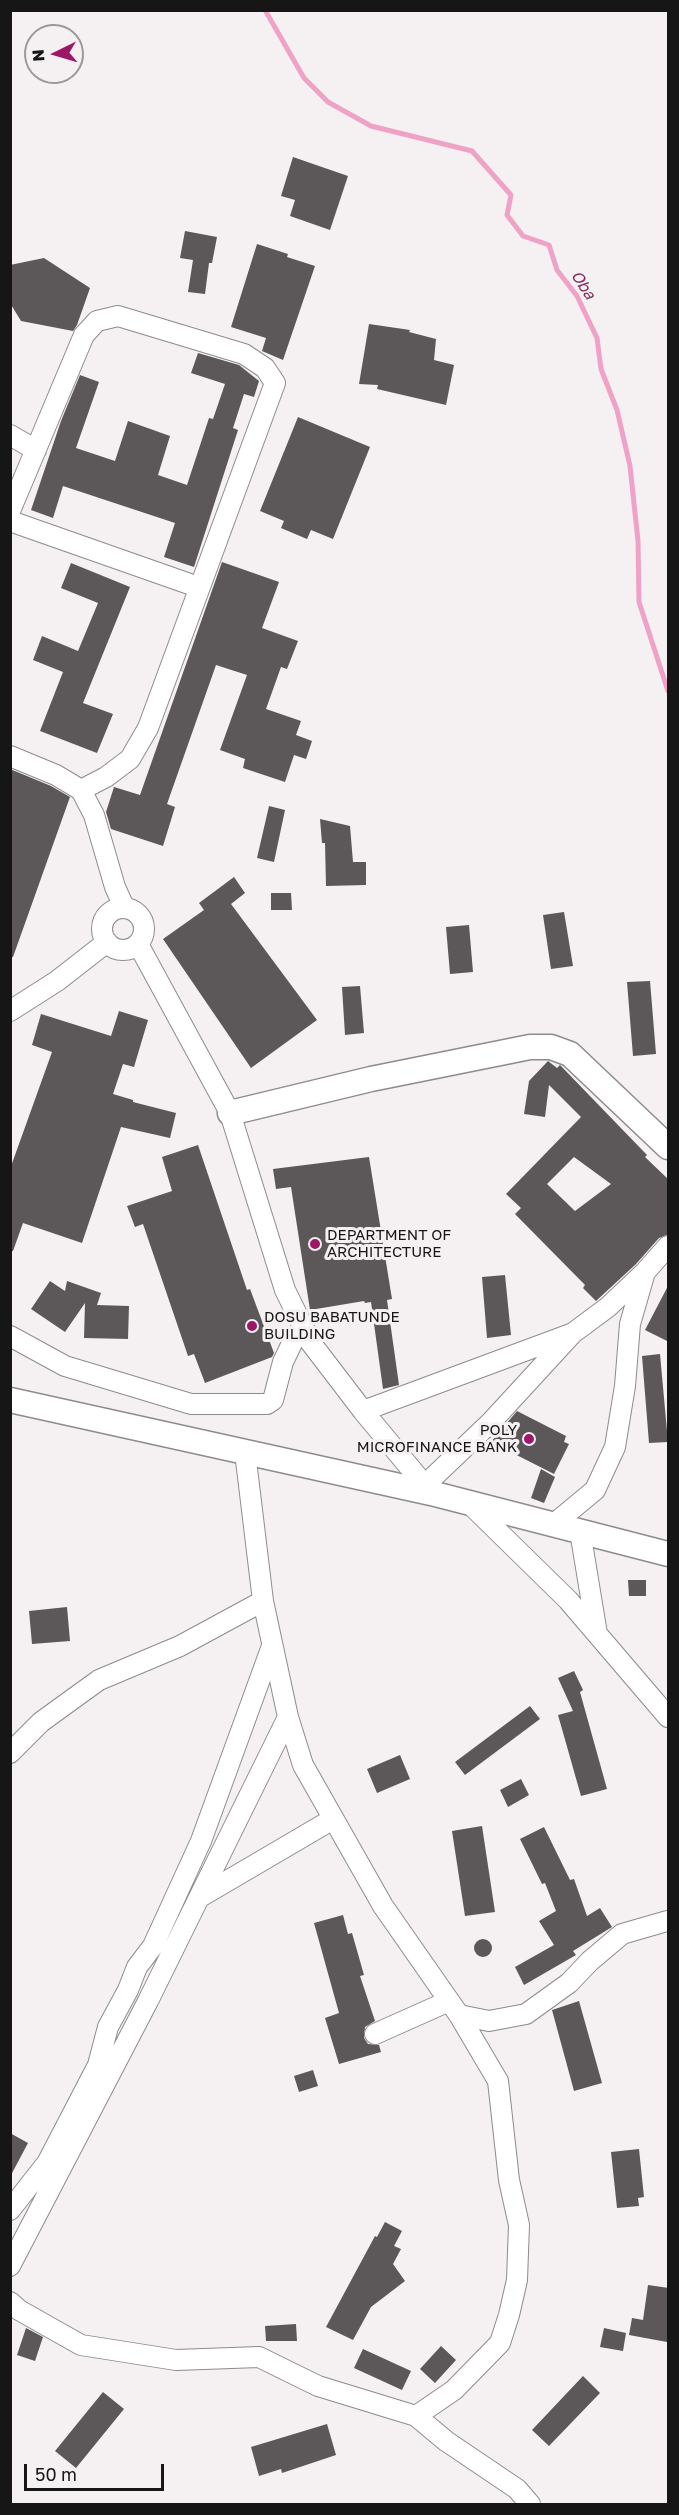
<!DOCTYPE html>
<html>
<head>
<meta charset="utf-8">
<style>
	body { margin:0 }
	#map { position:relative; width:679px; height:2515px; overflow:hidden; background:#f5f0f2; font-family:"Golos Text",sans-serif }
	canvas { display:block }
	.frame { position:absolute; inset:0; border:12px solid #171617; pointer-events:none }
	.north { position:absolute; left:24px; top:24px; width:60px; height:60px; box-sizing:border-box; background:#f5f0f2; border:2px solid #9c999a; border-radius:50%; rotate:265deg; font-size:16px; font-weight:700; line-height:24px; text-align:center; color:#171617 }
	.north::after { content:''; display:block; margin:auto; width:21px; height:27px; background:#9d1768; clip-path:polygon(50% 0,100% 100%,50% 72%,0 100%) }
	.scale { position:absolute; left:24px; top:2464px; width:140px; height:27px; box-sizing:border-box; border:3px solid #171617; border-top:0; padding-left:8px; font-size:18px; line-height:21px; white-space:nowrap; color:#171617; -webkit-text-stroke:4px #f5f0f2; paint-order:stroke }
</style>
</head>
<body>
<div id="map">
<canvas width="679" height="2515"></canvas>
<div class="frame"></div>
<div class="north">N</div>
<div class="scale">50 m</div>
</div>
<script>
const ctx = document.querySelector('canvas').getContext('2d');
ctx.lineJoin = 'round';
function toPath(rows) {
  const path = new Path2D();
  for (const r of rows) {
    if (r.length === 3) {
      path.moveTo(r[0] + r[2], r[1]);
      path.arc(r[0], r[1], r[2], 0, 2 * Math.PI);
      continue;
    }
    path.moveTo(r[0], r[1]);
    for (let i = 2; i < r.length; i += 2) path.lineTo(r[i], r[i + 1]);
  }
  return path;
}
function stroke(path, color, width, dash) {
  ctx.strokeStyle = color;
  ctx.lineWidth = width;
  ctx.lineCap = dash ? 'butt' : 'round';
  ctx.setLineDash(dash || []);
  ctx.stroke(path);
}
function fillPath(path, color) {
  ctx.fillStyle = color;
  ctx.fill(path, 'evenodd');
}
function label(font, color, halo, rows, align = 'center') {
  ctx.font = font + ' "Golos Text",sans-serif';
  ctx.lineWidth = 6;
  ctx.setLineDash([]);
  ctx.textBaseline = 'middle';
  ctx.strokeStyle = halo;
  ctx.fillStyle = color;
  for (const [text, x, y, turn = 0] of rows) {
    ctx.save();
    ctx.translate(x, y);
    ctx.rotate((+turn || 0) * Math.PI / 180);
    ctx.textAlign = isNaN(turn) ? turn : align;
    if (halo) ctx.strokeText(text, 0, 0);
    ctx.fillText(text, 0, 0);
    ctx.restore();
  }
}
stroke(toPath([
	[265,10,304,78,328,102,371,126,472,151,511,195,507,215,523,236,549,245,557,270,577,296,597,338,601,369,617,410,630,466,638,541,639,602,668,691]
]), '#efa2c6', 5);
fillPath(toPath([
	[293,157,348,176,330,230,290,216,295,200,281,196],
	[185,231,217,237,212,263,209,263,205,294,188,292,193,260,180,258],
	[257,244,288,254,287,257,315,266,283,360,262,351,266,338,231,327],
	[44,258,90,288,77,325,73,331,21,321,10,303,10,265],
	[369,324,410,330,409,332,436,339,434,360,454,365,446,405,377,389,378,385,359,384],
	[198,353,239,365,259,381,254,397,244,394,233,428,238,430,194,567,164,557,175,523,63,486,53,518,31,510,61,421,80,375,99,382,76,448,115,461,128,421,170,436,158,475,187,485,209,418,213,419,225,384,191,373],
	[298,417,370,447,333,539,311,530,307,539,281,528,284,521,260,511],
	[222,562,279,582,262,628,298,641,287,669,281,667,266,709,301,721,296,735,312,741,306,759,294,755,285,782,243,768,245,759,220,750,247,675,216,665,167,804,175,807,163,846,111,829,106,812,114,787,140,795],
	[71,563,130,587,83,703,113,714,97,753,40,731,63,672,33,660,42,636,78,651,98,603,61,588],
	[10,769,51,786,70,797,13,957,10,957],
	[269,806,285,810,274,862,257,858],
	[320,819,350,826,353,862,366,862,366,885,326,886,325,843,322,843],
	[234,877,245,893,231,904,317,1020,251,1068,163,939,204,910,199,903],
	[271,893,291,893,292,910,271,910],
	[564,912,573,966,551,969,543,915],
	[469,925,473,972,450,974,446,927],
	[650,981,656,1054,633,1056,627,982],
	[360,986,364,1033,345,1035,342,987],
	[119,1011,148,1020,134,1067,123,1064,113,1094,133,1100,133,1102,176,1113,170,1138,121,1127,82,1243,23,1223,13,1251,10,1251,10,1169,52,1052,32,1045,41,1014,111,1036],
	[548,1061,557,1068,560,1065,647,1155,645,1157,669,1180,669,1234,659,1238,636,1264,596,1301,583,1288,585,1285,515,1214,521,1208,506,1194,581,1117,549,1085,545,1117,524,1114,529,1081],
	[574,1157,611,1184,575,1211,547,1184],
	[198,1145,247,1290,250,1289,274,1353,272,1357,205,1383,194,1354,188,1356,143,1224,135,1227,127,1206,172,1191,162,1157],
	[369,1157,392,1299,387,1300,399,1385,383,1389,371,1302,365,1303,364,1301,310,1310,291,1187,276,1189,273,1169],
	[505,1275,511,1335,487,1338,482,1277],
	[50,1281,65,1291,67,1281,101,1293,97,1305,129,1306,128,1339,84,1338,85,1303,65,1332,31,1309],
	[669,1284,669,1342,645,1330],
	[660,1354,668,1442,649,1443,642,1356],
	[517,1411,566,1436,564,1442,569,1444,554,1474,491,1442],
	[541,1469,555,1477,544,1503,531,1498],
	[628,1580,646,1580,646,1596,629,1596],
	[67,1607,70,1641,32,1644,29,1611],
	[574,1671,583,1690,580,1692,607,1789,581,1796,558,1715,573,1711,558,1678],
	[530,1706,540,1719,465,1775,455,1762],
	[400,1755,410,1779,377,1793,367,1769],
	[521,1779,529,1795,508,1807,500,1790],
	[482,1826,495,1912,465,1916,452,1831],
	[544,1827,570,1880,574,1879,587,1916,600,1908,612,1927,573,1951,576,1955,524,1985,515,1967,554,1945,539,1921,556,1911,545,1883,542,1884,520,1839],
	[343,1915,348,1934,352,1933,364,1975,360,1976,375,2021,365,2027,364,2038,368,2044,379,2045,381,2052,339,2064,325,2018,339,2013,314,1923],
	[483,1948,9],
	[579,2001,602,2083,574,2091,552,2010],
	[313,2070,318,2086,299,2092,294,2076],
	[10,2133,28,2143,10,2177],
	[639,2149,644,2197,638,2198,639,2206,617,2208,611,2152],
	[385,2222,402,2231,394,2246,401,2249,393,2264,405,2281,371,2307,353,2340,326,2327,375,2236,377,2237],
	[648,2285,669,2288,667,2342,629,2335,632,2318,643,2320],
	[296,2324,297,2341,266,2341,265,2326],
	[26,2328,43,2337,35,2361,17,2355],
	[604,2328,626,2333,623,2351,600,2347],
	[441,2346,456,2360,435,2383,420,2369],
	[363,2349,411,2371,402,2390,354,2368],
	[583,2376,600,2393,549,2446,532,2430],
	[103,2392,124,2409,76,2468,55,2451],
	[327,2424,336,2455,282,2473,281,2469,259,2476,251,2447]
]), '#5c5859');
const minor = toPath([
	[10,435,36,450],
	[10,511,84,335,97,321,118,316,244,354,265,368,275,383,148,728,130,759,106,777,81,790],
	[10,521,198,587],
	[10,756,56,775,81,790,94,815,115,887,124,907],
	[123,929,21],
	[138,944,230,1113,285,1290,311,1343,363,1411,431,1493],
	[10,1011,57,981,107,942],
	[10,1336,65,1366,191,1404,267,1404,273,1400,283,1362,294,1339,305,1330],
	[363,1411,573,1333,608,1307,645,1272],
	[245,1452,263,1601,288,1717,303,1765,383,1906,459,2015,498,2081,509,2180,519,2225,517,2280,509,2315,500,2343,454,2390,416,2416],
	[425,1485,491,1422,571,1335],
	[468,1502,568,1600,668,1717],
	[554,1524,595,1490,615,1447,625,1386,630,1324,645,1272,668,1246],
	[580,1531,597,1634],
	[10,1753,41,1722,99,1680,180,1646,263,1601],
	[200,1897,333,1819],
	[459,2015,489,2021,526,2014,569,1983,590,1961,622,1934,667,1921],
	[375,2034,449,2001],
	[10,2210,47,2163,98,2065,108,2027,128,1990,137,1967,153,1946,201,1841,272,1646],
	[10,2266,148,2001,288,1717],
	[10,2302,19,2310,81,2345,176,2360,259,2357,318,2386,416,2416,446,2441,517,2489,530,2504]
]);
const tertiary = toPath([
	[230,1113,371,1079,530,1047,551,1047,570,1054,668,1147],
	[10,1400,431,1493,668,1554]
]);
stroke(minor, '#8f8b8d', 22);
stroke(tertiary, '#8f8b8d', 27);
stroke(minor, '#fff', 20);
stroke(tertiary, '#fff', 24);
for (const [x, y, r, color] of [
	[315,1244,6,"#9d1768"],
	[252,1326,6,"#9d1768"],
	[529,1439,6,"#9d1768"]
]) {
  const dot = new Path2D();
  dot.arc(x, y, r, 0, 2 * Math.PI);
  ctx.fillStyle = color;
  ctx.fill(dot);
  stroke(dot, '#f5f0f2', 2);
}
label('15px', '#171617', '#f5f0f2', [
	["DEPARTMENT OF",327,1235],
	["ARCHITECTURE",327,1252],
	["DOSU BABATUNDE",264,1317],
	["BUILDING",264,1334],
	["POLY",517,1430,"right"],
	["MICROFINANCE BANK",517,1447,"right"]
], 'left');
label('italic 16px', '#862e5e', '#f5f0f2', [
	["Oba",583,285,57]
]);
</script>
</body>
</html>
